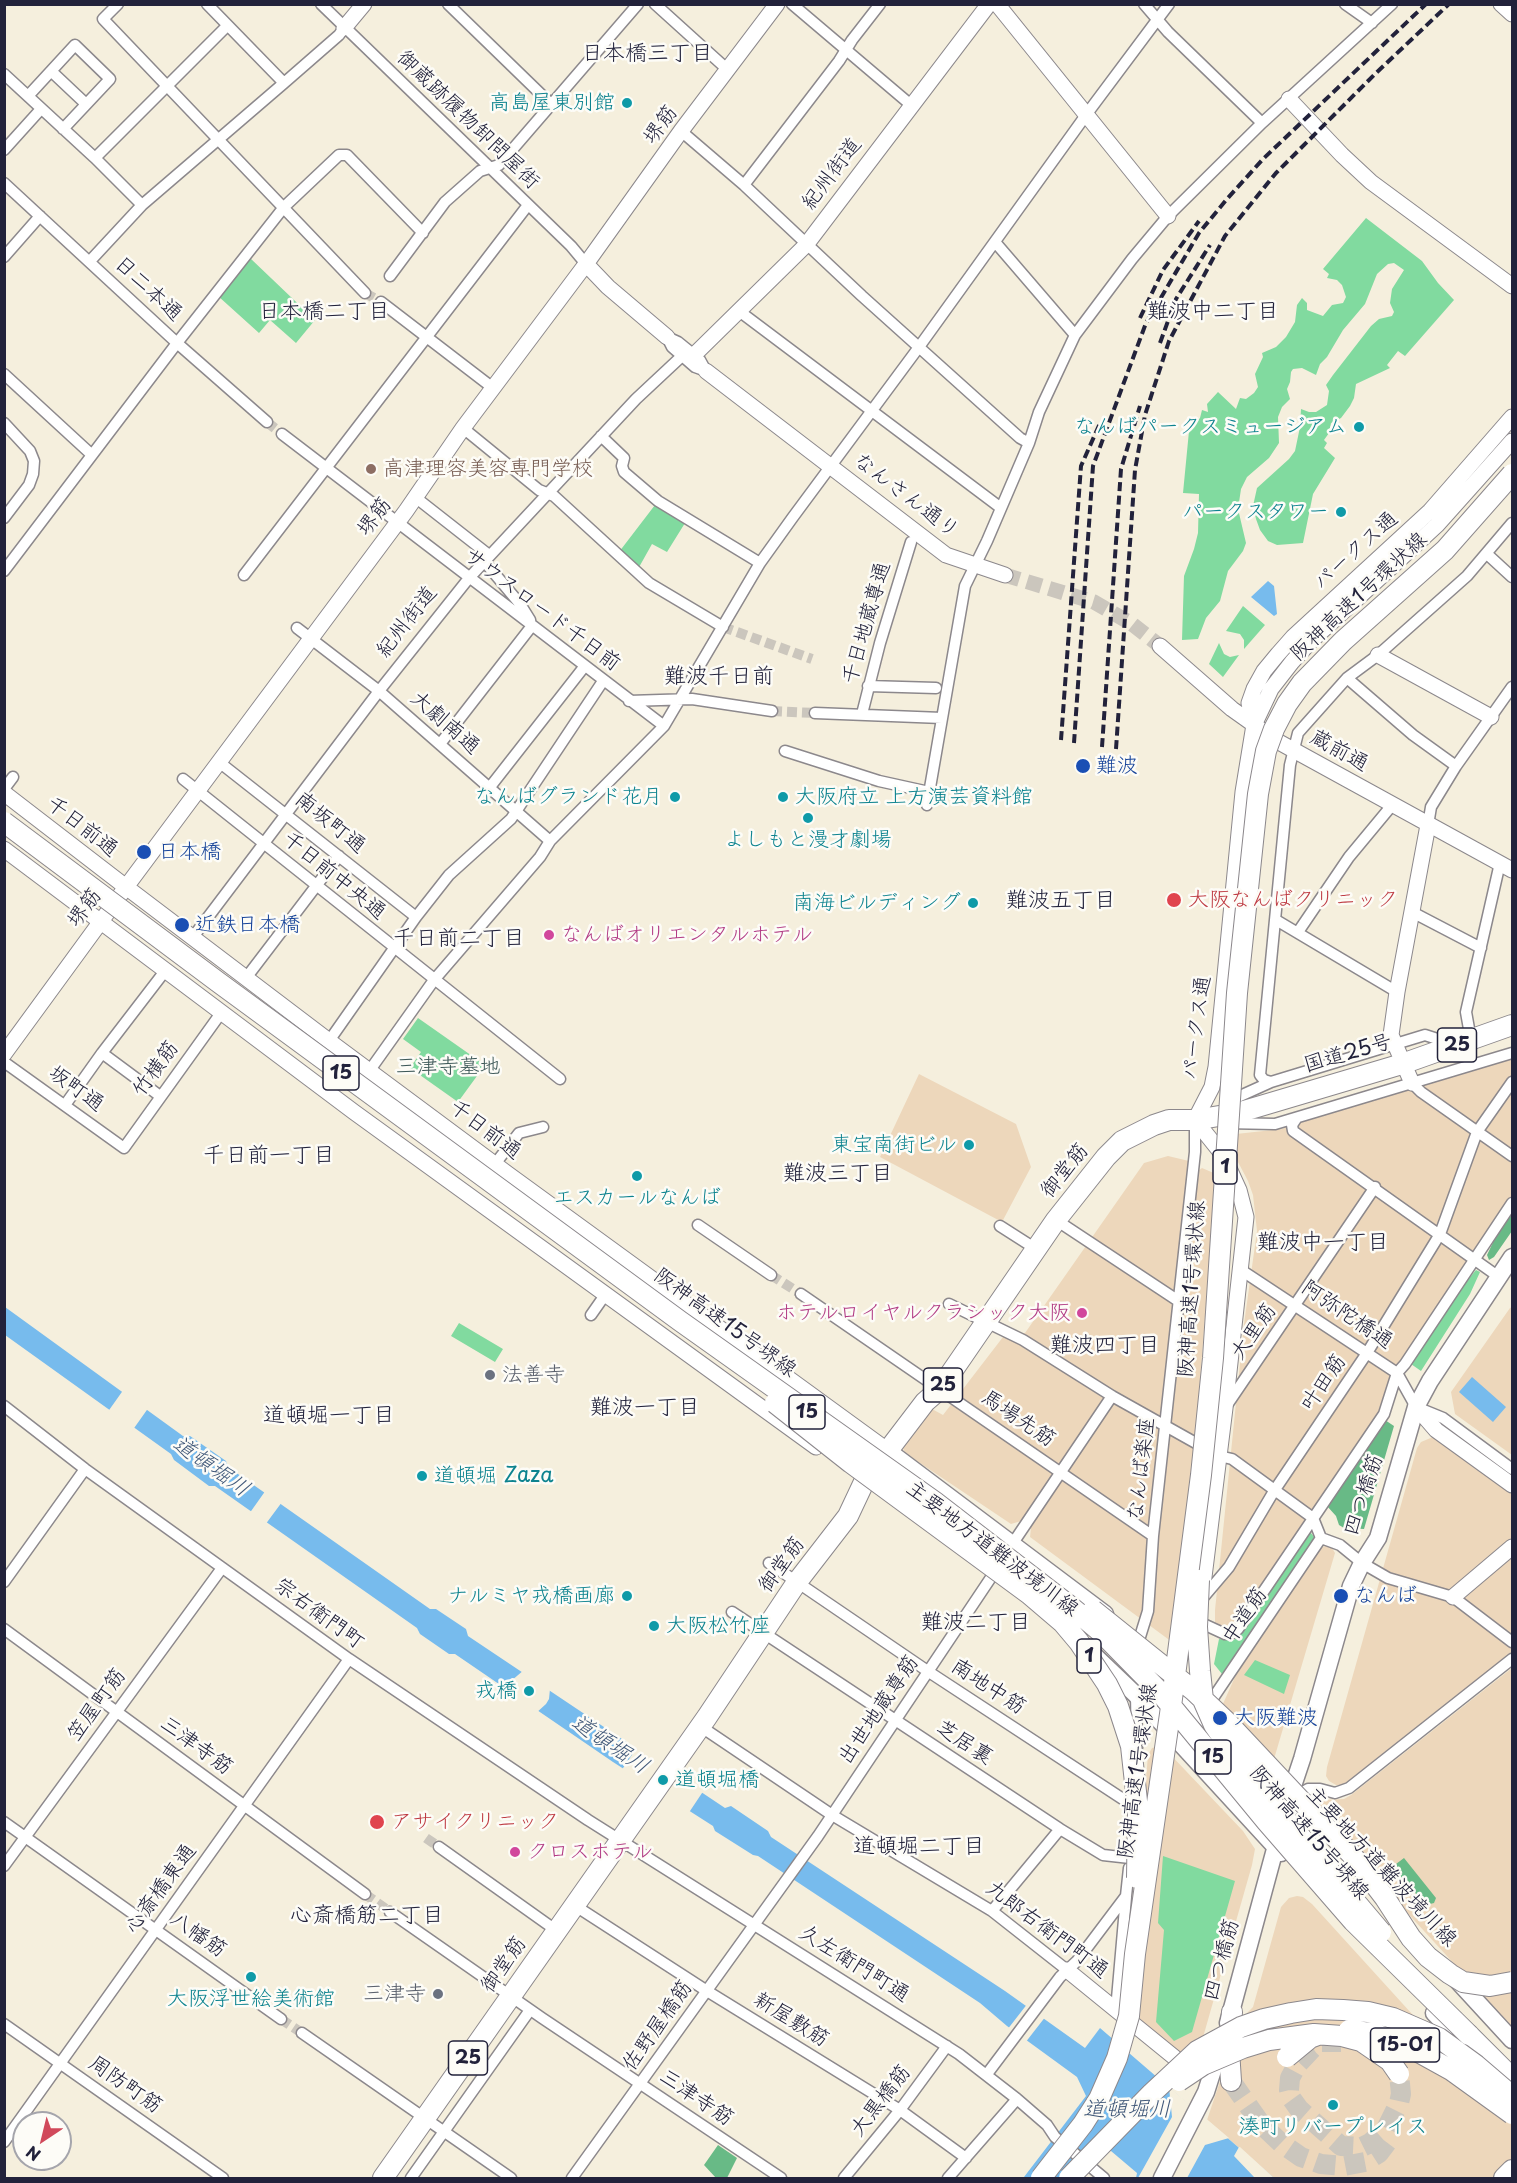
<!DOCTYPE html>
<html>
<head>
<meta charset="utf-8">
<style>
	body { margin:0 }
	#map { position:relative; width:1517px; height:2183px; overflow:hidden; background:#f5efdd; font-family:"Playpen Sans",sans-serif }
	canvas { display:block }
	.frame { position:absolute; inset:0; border:6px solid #22223b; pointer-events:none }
	.north { position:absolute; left:12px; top:2111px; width:60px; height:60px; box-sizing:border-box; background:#fdfcf7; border:2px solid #a5a5ac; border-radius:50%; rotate:215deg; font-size:16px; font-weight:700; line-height:24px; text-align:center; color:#22223b }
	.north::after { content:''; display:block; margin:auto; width:21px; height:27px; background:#d1495b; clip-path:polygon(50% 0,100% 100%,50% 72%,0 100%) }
</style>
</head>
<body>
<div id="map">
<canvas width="1517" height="2183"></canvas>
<div class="frame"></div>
<div class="north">N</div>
</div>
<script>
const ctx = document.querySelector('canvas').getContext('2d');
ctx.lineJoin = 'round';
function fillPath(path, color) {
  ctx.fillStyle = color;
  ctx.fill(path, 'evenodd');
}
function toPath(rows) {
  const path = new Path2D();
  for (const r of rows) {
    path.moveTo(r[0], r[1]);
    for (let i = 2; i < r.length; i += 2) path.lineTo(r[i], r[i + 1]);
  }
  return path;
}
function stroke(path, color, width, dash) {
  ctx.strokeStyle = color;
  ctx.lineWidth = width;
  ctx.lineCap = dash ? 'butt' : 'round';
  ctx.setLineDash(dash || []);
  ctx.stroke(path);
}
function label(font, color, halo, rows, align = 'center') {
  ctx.font = font + ' "Playpen Sans","Klee One",sans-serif';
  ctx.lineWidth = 5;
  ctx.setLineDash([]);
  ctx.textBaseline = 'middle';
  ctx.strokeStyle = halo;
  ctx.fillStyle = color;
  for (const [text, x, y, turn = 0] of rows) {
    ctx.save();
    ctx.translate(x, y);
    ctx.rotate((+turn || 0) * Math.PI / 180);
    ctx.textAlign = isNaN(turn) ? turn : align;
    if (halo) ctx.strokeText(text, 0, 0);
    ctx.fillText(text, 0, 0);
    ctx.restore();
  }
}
fillPath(toPath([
	[1512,1059,1512,1195,1390,1378,1380,1411,1236,1624,1226,1630,1220,1628,1215,1623,1215,1610,1244,1324,1257,1231,1253,1195,1248,1181,1229,1145,1236,1134,1282,1129,1306,1120],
	[919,1074,1016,1124,1031,1167,1002,1222,880,1157],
	[1168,1156,1189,1161,1198,1171,1202,1168,1216,1174,1196,1432,1172,1642,1030,1537,1031,1528,1021,1521,1011,1524,905,1453,903,1448,929,1410,932,1409,943,1415,1003,1337,1025,1333,1144,1163],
	[1512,1307,1512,1455,1455,1414,1451,1392,1510,1308],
	[1433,1437,1439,1439,1512,1493,1512,1653,1343,1785,1336,1785,1329,1781,1326,1776,1327,1767,1417,1448,1421,1442],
	[1325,1546,1332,1548,1335,1553,1274,1759,1222,1706,1239,1668,1321,1548],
	[1512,1668,1512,2027,1402,1907,1317,1806,1324,1800,1344,1799,1351,1795],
	[1156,1747,1167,1751,1243,1831,1255,1849,1252,1865,1198,2055,1190,2060,1127,2010,1148,1755,1152,1748],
	[1297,1896,1303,1897,1312,1904,1512,2124,1512,2178,1274,2178,1207,2120,1241,2019,1253,2007,1281,1907,1289,1898]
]), '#edd7bb');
fillPath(toPath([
	[1366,218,1422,261,1438,283,1454,300,1405,356,1398,351,1387,365,1390,368,1356,384,1354,398,1350,406,1341,418,1331,423,1329,433,1324,440,1327,443,1324,448,1335,458,1313,494,1303,543,1277,545,1268,541,1260,530,1256,519,1253,506,1257,488,1289,459,1295,451,1300,427,1301,409,1309,412,1316,412,1327,405,1329,391,1326,385,1333,375,1371,326,1379,319,1392,316,1394,312,1390,303,1392,289,1404,270,1394,263,1388,264,1377,274,1365,304,1343,330,1327,357,1320,364,1316,375,1302,368,1293,369,1291,372,1290,382,1287,389,1290,399,1282,407,1278,417,1279,443,1269,458,1247,477,1241,489,1238,509,1246,543,1243,551,1228,571,1220,601,1206,618,1198,639,1182,640,1184,576,1194,549,1198,533,1199,494,1183,493,1189,431,1200,418,1202,410,1208,412,1207,404,1218,392,1236,409,1240,398,1246,399,1254,393,1258,387,1255,374,1263,357,1262,353,1276,347,1286,337,1295,322,1297,305,1302,298,1307,303,1307,310,1323,316,1332,305,1343,303,1346,297,1342,285,1337,280,1327,278,1329,274,1323,269],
	[250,258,315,320,296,343,270,320,259,333,218,296],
	[655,505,685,523,667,552,652,544,638,569,619,552],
	[1243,606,1265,625,1244,649,1244,640,1240,634,1226,631],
	[1219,643,1224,654,1230,657,1239,655,1223,677,1209,664],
	[418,1018,485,1065,458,1102,410,1068,421,1052,403,1039],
	[1476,1270,1480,1272,1470,1294,1421,1371,1411,1364,1461,1288],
	[459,1323,503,1349,495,1362,451,1336],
	[1308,1533,1311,1533,1315,1538,1222,1674,1214,1664,1219,1639,1234,1640,1240,1634],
	[1255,1660,1290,1675,1284,1694,1244,1675],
	[1163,1856,1235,1881,1192,2032,1174,2041,1156,2022,1164,1930,1158,1923]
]), '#81da9f');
fillPath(toPath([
	[1512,1211,1512,1231,1494,1257,1489,1260,1487,1255,1498,1232],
	[1385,1420,1394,1426,1364,1529,1344,1528,1339,1525,1336,1516,1327,1506],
	[1404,1858,1436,1898,1434,1903,1426,1905,1392,1867],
	[718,2145,737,2158,727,2178,716,2178,704,2165]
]), '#68ba86');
fillPath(toPath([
	[1268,581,1274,586,1277,614,1274,616,1251,597],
	[5,1307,183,1436,190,1436,226,1461,228,1467,430,1609,436,1609,466,1629,468,1636,725,1808,731,1806,768,1831,771,1837,1005,1991,1085,2048,1100,2028,1274,2178,1136,2178,1137,2173,1111,2151,1099,2150,1072,2178,1026,2178,1024,2177,1086,2096,1077,2077,1007,2026,980,2003,758,1856,753,1855,715,1831,713,1826,613,1762,455,1654,449,1654,420,1634,417,1628,215,1486,209,1486,174,1460,171,1454,5,1335],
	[1472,1377,1506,1407,1493,1422,1459,1392]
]), '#77bbed');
fillPath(toPath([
	[124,1389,149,1407,132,1431,107,1413],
	[266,1490,282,1502,265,1525,249,1514],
	[524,1670,550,1689,549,1699,546,1704,535,1714,509,1696,508,1688,511,1681],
	[638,1746,704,1790,688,1814,621,1771],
	[1028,2003,1046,2016,1025,2043,1007,2030],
	[1169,2087,1229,2138,1205,2145,1187,2178,1138,2178,1172,2117],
	[1239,2147,1240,2147,1274,2178,1256,2178,1254,2177,1234,2156]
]), '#f5efdd');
stroke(toPath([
	[365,293,381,302],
	[267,422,282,434],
	[723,627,812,659],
	[772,711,815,713],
	[771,1275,801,1294],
	[426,1838,439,1847],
	[365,1894,390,1912],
	[281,2019,302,2033]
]), '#cbc6bd', 10, [10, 5]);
stroke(toPath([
	[1005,575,1094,602,1132,624,1160,646]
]), '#cbc6bd', 15, [15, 8]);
stroke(toPath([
	[1341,2042,1322,2042,1312,2049,1297,2065,1290,2078,1289,2090,1291,2098,1299,2109,1341,2146,1362,2147,1370,2143,1386,2129,1399,2103,1401,2094,1399,2074],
	[1231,2081,1261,2124,1281,2143,1301,2157,1321,2164,1344,2166,1365,2162,1379,2153,1391,2137]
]), '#cbc6bd', 20, [20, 10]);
const street = toPath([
	[118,4,103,19,365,293],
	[207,4,284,83],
	[321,4,571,246,586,264],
	[448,4,552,105],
	[655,4,728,70],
	[792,4,911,105],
	[1144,4,1168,32,1262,123],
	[1345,4,1372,23],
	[51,71,86,104],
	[4,74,95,158,142,205],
	[28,96,75,45,110,79,63,129],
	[681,131,744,185,862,296,1020,438,1029,443],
	[4,150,41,109],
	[95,158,227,26],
	[4,183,177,343,267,422],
	[744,185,839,61,852,40,880,4],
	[995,242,1075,335],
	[4,257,40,216],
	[90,261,142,205,284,83,339,35,344,28],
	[390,276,445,202,480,171,499,165,638,4],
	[381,302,493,388],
	[739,311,1001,508],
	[667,337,672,347,695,367,706,371],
	[667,337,678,342,694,355,700,360,706,371],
	[4,374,92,455],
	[4,423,30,451,34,461,33,474,29,485,4,518],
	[463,428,539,490,554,496,649,583,723,627],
	[282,434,664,726],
	[601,436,624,458,622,466,624,472,658,501,760,563],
	[415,497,489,555],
	[1487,554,1512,577],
	[4,571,177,343,284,207,339,155,347,155,423,233],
	[244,575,528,205],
	[297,628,379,691,550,841],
	[1347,678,1413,735,1456,766],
	[868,686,936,688],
	[629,701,692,699,772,711],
	[815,713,942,718],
	[862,714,880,643,911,542],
	[440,744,531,627,530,620,520,604,484,561],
	[785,751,879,781,929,792],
	[219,762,416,917],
	[183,779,560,1079],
	[490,787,584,667],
	[4,789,13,777],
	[927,805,965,586,987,541,1029,443,1039,412,1075,335,1132,259,1168,216,1262,123,1392,4],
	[1428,825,1431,807,1456,766,1512,687],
	[1412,912,1481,948],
	[1276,920,1397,992],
	[1298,932,1349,857,1393,804],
	[193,937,379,691,469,578,636,399,682,356],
	[246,978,339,856],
	[1471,1040,1466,1012,1500,863],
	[329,1041,416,917,449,875,511,819,603,681],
	[102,1053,160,1096],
	[4,1062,124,1148,221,1013],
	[370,1070,434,980,540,857,550,841,664,726,760,563,793,517,919,347,1086,115,1169,4],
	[1271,1082,1264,1080,1260,1075,1290,765,1298,733,1347,678,1378,655,1467,576,1512,523],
	[1412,1083,1421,1092,1512,1156],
	[1229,1101,1271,1082,1425,1035,1453,1044],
	[65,1105,102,1053,165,971],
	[1296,1119,1292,1125,1293,1131,1499,1277],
	[1225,1123,1275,1124,1512,1053],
	[495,1164,519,1133,543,1127],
	[1056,1220,1180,1302],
	[698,1225,771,1275],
	[1000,1226,1036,1249],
	[1241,1270,1397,1373,1416,1407,1443,1418,1512,1469],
	[801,1294,1153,1536],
	[949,1304,1023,1340,1112,1396,1219,1456,1232,1459,1313,1518,1321,1538,1340,1545,1362,1563,1388,1578,1453,1597,1512,1642],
	[591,1315,605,1295],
	[1227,1405,1375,1187],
	[4,1406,85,1469,349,1659,588,1820,959,2054,1017,2099,1047,2125,1055,2137,1104,2178],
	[1013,1543,1112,1396],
	[769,1563,929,1672,1135,1807],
	[4,1582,85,1469],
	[1201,1600,1229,1567,1274,1491,1367,1353,1440,1234,1477,1132,1512,1082],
	[732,1612,1060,1829,1103,1855,1130,1858],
	[1199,1622,1225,1634,1233,1633,1238,1629,1384,1414,1397,1373,1405,1364,1512,1203],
	[4,1629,365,1894],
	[1139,1640,1148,1611,1153,1536,1195,1152,1195,1120],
	[1136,1695,1137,1748],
	[1207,1707,1321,1538],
	[700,1726,832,1815,992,1911,1067,1970],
	[1293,1798,1308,1789,1320,1789,1335,1793,1349,1788,1512,1659],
	[4,1822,281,2019],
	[439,1847,557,1931],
	[4,1866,222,1568],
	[574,1905,707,1991,900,2110,966,2158],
	[992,1911,1060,1829],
	[390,1912,542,2018,781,2178],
	[1116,2010,1126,1897],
	[4,2024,223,2178],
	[302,2033,511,2178],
	[987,2074,1060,1977,1077,1961,1126,1896,1129,1868],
	[4,2142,349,1659],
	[411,2178,530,2010],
	[572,2178,818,1836,992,1576],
	[844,2178,900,2110,947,2046],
	[948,2178,1017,2099]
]);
const secondary = toPath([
	[997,4,1168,216],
	[1501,4,1512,14],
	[344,28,364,4],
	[1289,99,1342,155,1371,182,1512,286],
	[586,264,608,287,667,337],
	[694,355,806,245,989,4],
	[706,371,946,555,1005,575],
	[1160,646,1232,709,1277,741,1512,870],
	[1378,655,1491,717],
	[1254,725,1249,703,1254,689,1264,671,1278,654,1293,637,1430,511,1512,417],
	[4,793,126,887,329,1041,508,1174,887,1450],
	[4,849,354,1112,816,1447],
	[4,1054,126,887,406,511,463,428,586,264,681,131,777,4],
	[1412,1083,1391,1035,1397,992,1428,825],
	[1416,1407,1436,1430,1512,1485],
	[1202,1593,1225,1408,1246,1217,1239,1190,1223,1155,1195,1120,1212,1087,1216,1067,1243,792,1254,725,1271,689,1292,662,1310,642,1437,525,1512,441],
	[1453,1597,1512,1547],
	[1067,1970,1185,2066,1191,2069]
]);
const primary = toPath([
	[887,1450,1105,1614],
	[1095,1656,1136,1695,1281,1853],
	[1170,1678,1188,1700,1213,1726],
	[1244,1757,1293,1806],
	[1455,1978,1512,2040],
	[1434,2013,1476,2057],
	[1228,2023,1288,1801,1302,1759,1351,1586,1362,1563,1378,1538,1416,1407,1430,1381,1512,1257],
	[1162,2178,1206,2092,1219,2051]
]);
const highway = toPath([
	[1469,2035,1512,2078],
	[1231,2081,1229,2050,1232,2012],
	[383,2178,707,1717,797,1582,848,1516,864,1482,925,1402,940,1389,1056,1220,1106,1157,1122,1141,1154,1125,1169,1120,1195,1120,1237,1113,1402,1064,1512,1025],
	[1504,2178,1512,2170]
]);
stroke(street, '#8c888c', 13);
stroke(secondary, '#8c888c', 17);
stroke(primary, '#8c888c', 19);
stroke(highway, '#8c888c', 22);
stroke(street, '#fff', 10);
stroke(secondary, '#fff', 15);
stroke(primary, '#fff', 16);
stroke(highway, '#fff', 20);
stroke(toPath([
	[1140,318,1163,270,1199,221],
	[1160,343,1176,299,1210,245],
	[1061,740,1081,466,1101,421],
	[1074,743,1093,466,1146,323,1199,233,1227,199,1263,159,1426,4],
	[1102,747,1121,469,1140,406],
	[1116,749,1135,470,1145,415,1169,341,1225,236,1276,173,1375,74,1449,4]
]), '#22223b', 4, [9, 4.5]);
const highwayBridge = toPath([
	[4,822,218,982,680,1321,935,1502,1071,1607,1101,1632,1158,1690,1266,1821,1353,1921,1469,2035],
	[775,1403,851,1463,1029,1594,1063,1623,1079,1642,1107,1684,1118,1706,1131,1746,1138,1810,1137,1878],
	[1199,1580,1197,1627,1200,1671,1203,1700,1214,1725,1251,1778,1381,1932],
	[1093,1610,1194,1691,1228,1723,1352,1855,1385,1898,1411,1938,1428,1957,1450,1974,1463,1982,1490,1986,1512,1982],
	[1349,2030,1376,2034,1413,2049,1451,2070,1512,2114],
	[1287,2057,1310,2038,1318,2035],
	[1179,2081,1203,2065,1243,2048,1269,2040,1314,2034,1342,2036,1361,2041,1390,2061,1399,2074],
	[1041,2178,1083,2124,1099,2099,1117,2058,1129,2016,1135,1954,1170,1714,1201,1475,1213,1358,1237,993,1258,794,1266,751,1274,729,1287,704,1302,683,1343,641,1445,550,1512,474],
	[1069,2178,1152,2093,1197,2051,1241,2027,1264,2019,1291,2013,1316,2009,1343,2010,1368,2012,1393,2018,1439,2038,1476,2065,1512,2096]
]);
stroke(highwayBridge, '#8c888c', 22, []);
stroke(highwayBridge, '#fff', 20);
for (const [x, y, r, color] of [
	[627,103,6,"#0f9aa8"],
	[1359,427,6,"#0f9aa8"],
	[371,469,6,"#8d6e63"],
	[1341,512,6,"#0f9aa8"],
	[1083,766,8,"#1a4fb4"],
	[675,797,6,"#0f9aa8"],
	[783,797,6,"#0f9aa8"],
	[808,818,6,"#0f9aa8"],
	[144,852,8,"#1a4fb4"],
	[1174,900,8,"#e0444e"],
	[973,903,6,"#0f9aa8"],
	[182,925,8,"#1a4fb4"],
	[549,935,6,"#d1479c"],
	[969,1145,6,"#0f9aa8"],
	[637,1176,6,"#0f9aa8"],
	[1082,1313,6,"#d1479c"],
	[490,1375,6,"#6b7280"],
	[422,1476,6,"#0f9aa8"],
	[627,1596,6,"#0f9aa8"],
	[1341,1596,8,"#1a4fb4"],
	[654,1626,6,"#0f9aa8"],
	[529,1691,6,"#0f9aa8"],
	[1220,1718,8,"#1a4fb4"],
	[663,1780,6,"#0f9aa8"],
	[377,1822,8,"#e0444e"],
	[515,1852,6,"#d1479c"],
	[251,1977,6,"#0f9aa8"],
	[438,1994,6,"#6b7280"],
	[1333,2105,6,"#0f9aa8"]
]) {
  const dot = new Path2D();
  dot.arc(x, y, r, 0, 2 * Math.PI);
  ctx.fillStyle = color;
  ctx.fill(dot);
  stroke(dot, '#fdfcf7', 2);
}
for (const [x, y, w] of [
	[1457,1045,39],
	[341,1073,36],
	[1225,1167,24],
	[943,1385,39],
	[807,1412,36],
	[1089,1656,24],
	[1213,1757,36],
	[1405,2045,69],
	[468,2058,39]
]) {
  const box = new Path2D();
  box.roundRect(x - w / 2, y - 17, w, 34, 4.5);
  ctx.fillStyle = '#fdfcf7';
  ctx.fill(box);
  stroke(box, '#22223b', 1.5);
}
label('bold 20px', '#22223b', null, [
	["25",1457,1045],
	["15",341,1073],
	["1",1225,1167],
	["25",943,1385],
	["15",807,1412],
	["1",1089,1656],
	["15",1213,1757],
	["15-01",1405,2045],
	["25",468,2058]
]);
label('21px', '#0d838f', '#fdfcf7', [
	["高島屋東別館",615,103],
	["なんばパークスミュージアム",1347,427],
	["パークスタワー",1329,512],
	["なんばグランド花月",663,797],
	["大阪府立 上方演芸資料館",795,797,"left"],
	["よしもと漫才劇場",808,840,"center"],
	["南海ビルディング",961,903],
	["東宝南街ビル",957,1145],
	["エスカールなんば",637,1198,"center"],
	["道頓堀 Zaza",434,1476,"left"],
	["ナルミヤ戎橋画廊",615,1596],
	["大阪松竹座",666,1626,"left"],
	["戎橋",517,1691],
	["道頓堀橋",675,1780,"left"],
	["大阪浮世絵美術館",251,1999,"center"],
	["湊町リバープレイス",1333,2127,"center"]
], 'right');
label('21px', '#22223b', '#fdfcf7', [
	["御蔵跡履物卸問屋街",468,120,44],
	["堺筋",661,125,-54],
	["紀州街道",832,174,-53],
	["日二本通",148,289,43],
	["なんさん通り",906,496,37],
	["堺筋",375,517,-53],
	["パークス通",1356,551,-42],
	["阪神高速1号環状線",1359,597,-43],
	["サウスロード千日前",542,610,37],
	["紀州街道",407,622,-52],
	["千日地蔵尊通",867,623,-74],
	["大劇南通",445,723,41],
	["蔵前通",1339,751,29],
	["南坂町通",330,823,39],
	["千日前通",82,827,38],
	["千日前中央通",334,876,39],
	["堺筋",85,908,-54],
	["パークス通",1197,1028,-82],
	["国道25号",1348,1054,-16],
	["竹横筋",156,1069,-54],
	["坂町通",76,1089,36],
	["千日前通",485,1130,37],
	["御堂筋",1065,1171,-51],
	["阪神高速1号環状線",1192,1289,-86],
	["阿弥陀橋通",1347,1315,34],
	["阪神高速15号堺線",725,1323,36],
	["大里筋",1254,1332,-55],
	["叶田筋",1324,1383,-56],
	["馬場先筋",1018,1419,34],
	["なんば楽座",1142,1469,-83],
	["四つ橋筋",1364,1495,-72],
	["主要地方道難波境川線",992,1549,37],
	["御堂筋",782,1565,-54],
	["宗右衛門町",319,1614,36],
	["中道筋",1245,1616,-56],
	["南地中筋",988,1687,33],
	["笠屋町筋",97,1705,-54],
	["出世地蔵尊筋",879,1710,-56],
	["芝居裏",964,1743,33],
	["三津寺筋",196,1746,36],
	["阪神高速1号環状線",1138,1771,-82],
	["阪神高速15号堺線",1309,1833,49],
	["主要地方道難波境川線",1381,1867,47],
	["心斎橋東通",161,1889,-54],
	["九郎右衛門町通",1047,1930,37],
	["八幡筋",198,1935,35],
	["四つ橋筋",1222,1960,-75],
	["久左衛門町通",854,1964,32],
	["御堂筋",504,1965,-55],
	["新屋敷筋",791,2020,32],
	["佐野屋橋筋",658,2026,-55],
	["周防町筋",125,2085,35],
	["三津寺筋",696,2098,34],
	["大黒橋筋",881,2101,-52]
]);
label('21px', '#785e54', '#fdfcf7', [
	["高津理容美容専門学校",383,469]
], 'left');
label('21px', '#164399', '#fdfcf7', [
	["難波",1096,766],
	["日本橋",158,852],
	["近鉄日本橋",195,925],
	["なんば",1354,1596],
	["大阪難波",1234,1718]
], 'left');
label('21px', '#be3a42', '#fdfcf7', [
	["大阪なんばクリニック",1188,900],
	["アサイクリニック",391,1822]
], 'left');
label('21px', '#b23c85', '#fdfcf7', [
	["なんばオリエンタルホテル",561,935],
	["ホテルロイヤルクラシック大阪",1070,1313,"right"],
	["クロスホテル",527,1852]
], 'left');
label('21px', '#3e5959', '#fdfcf7', [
	["三津寺墓地",448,1067]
]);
label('21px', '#5b616d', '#fdfcf7', [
	["法善寺",502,1375],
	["三津寺",426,1994,"right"]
], 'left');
label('22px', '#22223b', '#fdfcf7', [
	["日本橋三丁目",647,54],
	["日本橋二丁目",324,312],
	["難波中二丁目",1213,312],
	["難波千日前",719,677],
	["難波五丁目",1061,901],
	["千日前二丁目",459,939],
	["千日前一丁目",269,1156],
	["難波三丁目",838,1174],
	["難波中一丁目",1323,1243],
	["難波四丁目",1105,1346],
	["難波一丁目",645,1408],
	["道頓堀一丁目",329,1416],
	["難波二丁目",976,1623],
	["道頓堀二丁目",919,1847],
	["心斎橋筋二丁目",367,1916]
]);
label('italic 22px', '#405879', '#fdfcf7', [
	["道頓堀川",211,1467,35],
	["道頓堀川",610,1745,34],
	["道頓堀川",1127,2110]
]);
</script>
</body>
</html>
